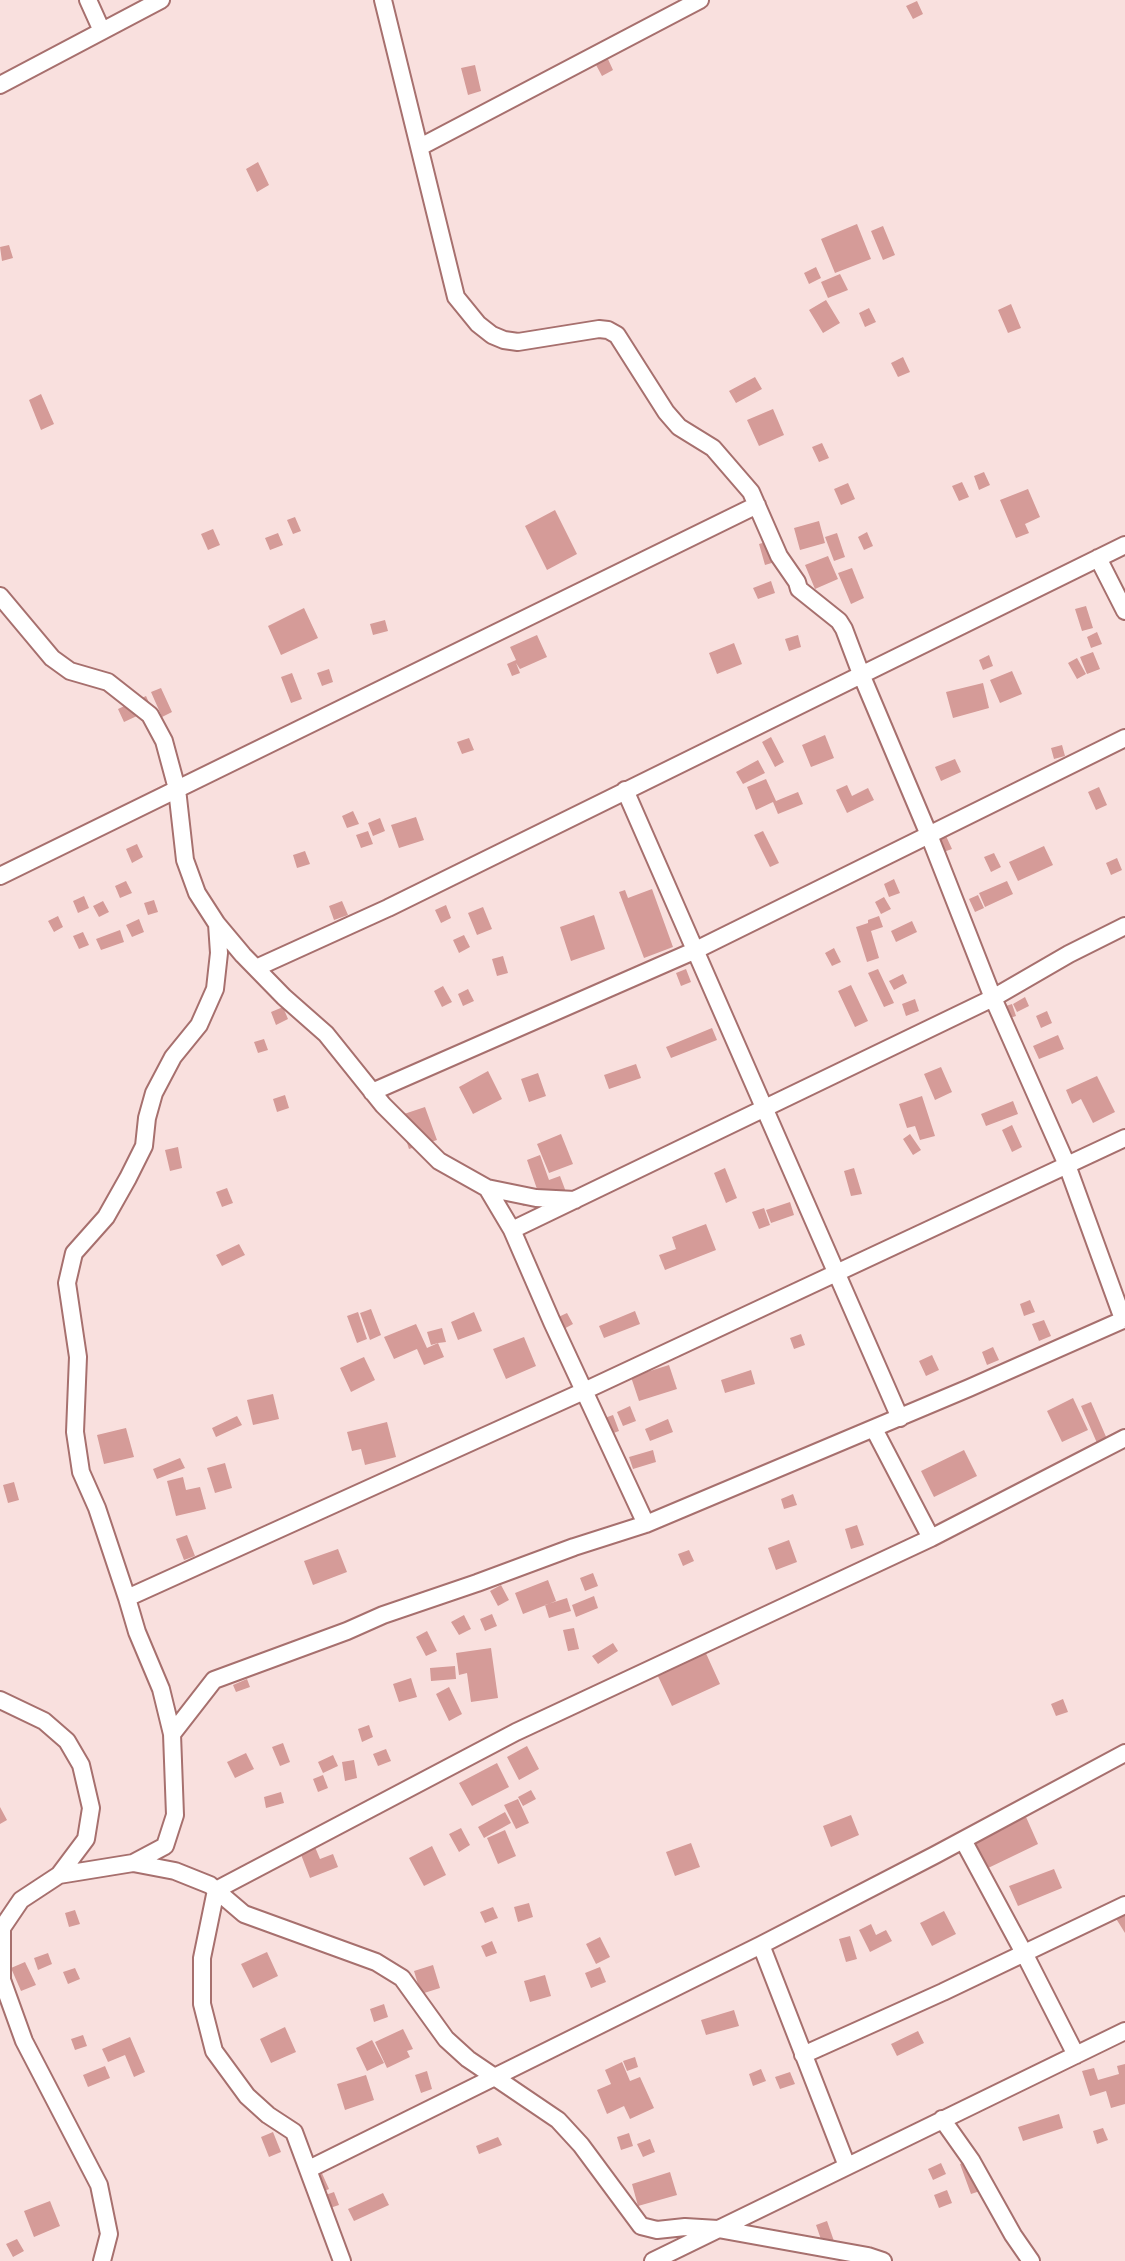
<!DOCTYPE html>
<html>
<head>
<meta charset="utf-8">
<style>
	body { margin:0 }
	canvas { display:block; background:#f9e0de }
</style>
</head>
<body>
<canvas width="1125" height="2261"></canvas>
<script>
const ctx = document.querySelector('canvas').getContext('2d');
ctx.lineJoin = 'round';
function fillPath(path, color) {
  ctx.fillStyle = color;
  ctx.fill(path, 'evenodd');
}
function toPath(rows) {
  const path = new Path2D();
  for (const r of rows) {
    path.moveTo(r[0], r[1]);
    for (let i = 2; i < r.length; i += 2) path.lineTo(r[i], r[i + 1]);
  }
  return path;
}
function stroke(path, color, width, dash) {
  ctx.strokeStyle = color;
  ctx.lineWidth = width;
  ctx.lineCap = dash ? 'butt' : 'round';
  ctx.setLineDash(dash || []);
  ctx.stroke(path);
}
fillPath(toPath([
	[917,1,923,14,913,19,906,6],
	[607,57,613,70,602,76,595,63],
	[475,65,481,91,468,95,461,68],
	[258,162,269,185,257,192,246,169],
	[857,224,871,259,835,273,821,239],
	[883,226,895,255,883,260,871,231],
	[9,245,13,258,2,261,0,247],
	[816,267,821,278,809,284,804,273],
	[840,274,848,290,828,298,821,282],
	[826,300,840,323,823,333,809,310],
	[1011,304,1021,328,1008,333,998,310],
	[869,308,876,322,865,327,859,313],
	[903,357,910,372,898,377,891,363],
	[755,377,762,389,736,403,729,391],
	[41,394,54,424,41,430,29,400],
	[773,409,784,435,759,446,747,420],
	[822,443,829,458,819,462,812,447],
	[984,472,990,485,979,490,974,476],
	[962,482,969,497,959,501,952,486],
	[848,483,855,499,841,505,834,489],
	[1028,489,1040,517,1025,524,1029,533,1016,538,1000,500],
	[555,510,577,554,547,570,525,526],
	[295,517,301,531,293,534,287,520],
	[819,521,825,543,800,550,794,528],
	[213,529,220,545,208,550,201,534],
	[867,532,873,546,864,550,858,537],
	[278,533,283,545,270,550,265,538],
	[837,533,845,557,834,561,825,537],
	[779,538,785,559,765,565,759,544],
	[828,556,838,579,815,589,805,565],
	[852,568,864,598,851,604,838,573],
	[771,581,775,593,758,599,753,588],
	[1086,606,1093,628,1082,631,1075,609],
	[304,608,318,638,281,655,268,626],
	[385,620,388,631,373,635,370,624],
	[1097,632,1102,644,1091,648,1087,637],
	[537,635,547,657,520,669,516,663,520,673,512,676,507,664,516,660,510,647],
	[798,635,801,647,789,651,785,639],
	[734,643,742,664,717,674,709,653],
	[1093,652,1100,669,1087,674,1080,657],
	[989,655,993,666,983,670,979,660],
	[1077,658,1086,674,1077,679,1068,663],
	[329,669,333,682,322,686,317,673],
	[1012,671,1022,694,1000,703,990,680],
	[292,673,302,699,291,703,281,677],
	[983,683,989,708,953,718,946,692],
	[161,688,172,712,162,717,151,692],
	[146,696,152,709,124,722,118,709],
	[825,735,834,758,811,767,802,745],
	[771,737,784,762,775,767,762,742],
	[469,738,474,750,462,754,457,742],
	[1062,745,1065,756,1054,759,1051,748],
	[955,759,961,772,941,781,935,767],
	[758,760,765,773,743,784,736,772],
	[766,779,776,801,798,792,803,804,778,814,773,802,756,810,747,787],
	[847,785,852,796,868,788,874,800,847,813,836,790],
	[1099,787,1107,805,1096,810,1088,792],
	[353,811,359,824,347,828,342,816],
	[416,817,424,840,399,848,391,825],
	[380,818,385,831,373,836,368,823],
	[368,831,373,844,361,848,356,835],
	[763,831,779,863,770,867,754,835],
	[946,836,952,849,938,854,932,841],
	[137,844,143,857,132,863,126,849],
	[1044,846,1053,865,1018,881,1009,862],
	[305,851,310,864,297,868,293,855],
	[994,853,1001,867,991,872,984,857],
	[1117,858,1122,870,1111,875,1106,863],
	[894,879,900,893,889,897,884,884],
	[126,881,132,893,120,898,115,886],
	[1007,881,1013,894,985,907,979,893],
	[652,889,673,947,644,958,619,892,625,890,628,898],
	[978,895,984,908,975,912,969,899],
	[84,896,89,908,78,913,73,901],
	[884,897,891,909,881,914,875,902],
	[154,900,158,912,148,915,144,903],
	[103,901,109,912,99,917,93,906],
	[342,901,348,915,334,920,329,906],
	[446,905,451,918,441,923,435,910],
	[483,907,492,929,477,935,468,913],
	[594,915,605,949,571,961,560,927],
	[58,916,63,927,54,932,48,921],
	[879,916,883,927,871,931,879,958,867,962,856,927,868,923,868,920],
	[139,919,144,932,132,937,126,925],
	[912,921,917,932,896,942,891,931],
	[120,930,124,942,101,950,96,939],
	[83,932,89,945,79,949,73,936],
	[464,935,470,947,459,953,453,940],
	[834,948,841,962,832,966,825,953],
	[503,956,508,973,497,976,492,959],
	[686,969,691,982,681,986,676,973],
	[878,969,894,1003,884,1007,868,973],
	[903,974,907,983,894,990,889,981],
	[851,985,868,1021,855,1027,838,991],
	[443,986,452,1002,442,1007,434,991],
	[468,989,474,1001,463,1006,458,994],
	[1025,997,1029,1006,1017,1012,1013,1004],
	[915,999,919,1011,906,1016,902,1004],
	[1012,1004,1016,1016,1004,1020,1000,1008],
	[283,1007,288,1019,276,1025,271,1012],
	[1047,1011,1052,1023,1041,1028,1036,1016],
	[712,1028,717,1040,671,1058,666,1047],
	[1058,1035,1064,1049,1039,1059,1033,1046],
	[264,1039,268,1050,258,1053,254,1042],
	[636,1064,641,1078,609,1089,604,1075],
	[941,1067,952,1092,935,1100,924,1074],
	[488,1071,502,1099,473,1114,459,1087],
	[538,1073,546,1096,529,1102,521,1079],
	[1097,1076,1115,1112,1093,1123,1081,1099,1072,1104,1066,1090],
	[285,1095,289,1108,277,1112,273,1099],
	[922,1096,935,1136,920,1140,915,1126,907,1128,899,1104],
	[1013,1101,1018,1114,986,1126,981,1114],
	[425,1107,437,1140,409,1149,398,1116],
	[1012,1125,1022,1147,1012,1152,1002,1130],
	[561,1134,573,1164,549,1173,537,1144],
	[910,1134,921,1150,913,1155,903,1139],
	[178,1147,182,1168,170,1171,165,1150],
	[540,1155,549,1180,560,1176,566,1192,523,1206,518,1195,537,1189,527,1160],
	[725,1168,737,1198,726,1203,714,1173],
	[854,1168,862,1194,851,1196,844,1171],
	[227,1188,233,1203,222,1207,216,1192],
	[790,1202,794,1215,771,1223,766,1210],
	[764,1208,770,1225,759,1229,752,1212],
	[706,1224,716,1250,665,1270,659,1255,676,1249,672,1237],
	[239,1244,245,1255,222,1266,216,1255],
	[1030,1300,1035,1312,1024,1316,1020,1304],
	[371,1309,381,1335,370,1340,360,1313],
	[635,1311,640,1324,604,1338,599,1326],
	[358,1312,367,1339,357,1343,347,1316],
	[474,1312,482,1331,458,1340,451,1322],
	[567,1313,573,1324,558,1332,552,1320],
	[1044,1320,1051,1336,1039,1341,1032,1324],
	[416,1324,427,1348,438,1343,431,1345,427,1332,442,1328,446,1342,438,1343,444,1357,424,1365,417,1349,394,1359,384,1337],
	[801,1334,805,1345,794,1349,790,1338],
	[524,1337,536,1366,506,1379,493,1349],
	[993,1347,999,1360,987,1365,982,1352],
	[932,1355,939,1370,926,1376,919,1361],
	[364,1357,375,1380,351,1392,340,1368],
	[669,1365,677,1389,639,1401,631,1377],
	[751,1370,755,1384,725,1393,721,1380],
	[273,1394,279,1419,253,1425,247,1400],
	[1073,1398,1088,1430,1062,1442,1047,1411],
	[1091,1402,1107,1439,1097,1443,1081,1406],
	[630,1406,636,1421,623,1426,617,1412],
	[613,1415,619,1431,608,1435,602,1419],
	[237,1416,242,1425,216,1437,212,1428],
	[668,1419,673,1432,650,1441,645,1429],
	[387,1422,396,1457,365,1465,361,1449,352,1451,347,1432],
	[126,1428,134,1457,104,1464,97,1435],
	[653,1450,656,1462,633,1469,629,1457],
	[964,1450,977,1476,934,1497,921,1471],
	[180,1458,185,1468,157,1479,153,1469],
	[225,1463,232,1488,215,1493,207,1468],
	[183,1477,186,1490,200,1487,206,1509,176,1516,167,1481],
	[14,1482,19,1500,8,1503,3,1485],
	[793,1494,797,1505,784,1509,781,1499],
	[857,1525,864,1545,851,1549,845,1529],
	[187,1535,195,1556,184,1560,176,1539],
	[789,1540,797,1562,776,1570,768,1548],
	[338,1549,347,1572,313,1585,304,1561],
	[689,1550,694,1561,683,1566,678,1554],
	[593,1573,598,1586,585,1591,580,1578],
	[548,1580,556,1601,523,1614,515,1593],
	[501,1585,509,1600,498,1606,490,1591],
	[594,1596,598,1608,576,1617,572,1605],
	[567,1598,571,1611,549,1618,545,1605],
	[492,1614,497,1626,485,1631,480,1619],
	[464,1615,471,1629,459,1635,451,1622],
	[574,1628,579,1649,568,1651,563,1630],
	[427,1631,437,1651,426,1656,416,1637],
	[613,1643,618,1651,598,1664,592,1656],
	[491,1648,498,1698,471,1702,467,1673,459,1675,456,1653],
	[704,1649,720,1684,672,1706,656,1672],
	[455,1666,456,1679,431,1681,430,1668],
	[411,1678,417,1697,399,1702,393,1684],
	[247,1679,250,1687,236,1692,233,1685],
	[449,1687,462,1714,449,1721,436,1694],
	[1063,1699,1068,1712,1056,1716,1051,1704],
	[369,1725,373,1737,362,1742,358,1729],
	[283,1743,290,1762,280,1766,272,1747],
	[527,1746,539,1769,519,1780,507,1757],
	[386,1749,391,1761,378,1766,373,1754],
	[246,1753,254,1769,235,1778,227,1762],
	[333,1755,338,1766,323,1773,318,1762],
	[354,1760,357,1778,345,1781,342,1762],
	[497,1763,509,1787,472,1806,459,1783],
	[323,1775,328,1788,318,1792,313,1779],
	[531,1790,536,1799,523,1806,518,1797],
	[281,1792,284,1803,266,1808,264,1797],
	[518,1799,529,1823,516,1829,504,1805],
	[0,1807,7,1820,0,1824],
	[505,1812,511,1823,484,1838,478,1827],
	[851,1815,859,1835,831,1847,823,1826],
	[1026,1817,1038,1844,984,1870,971,1842],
	[461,1828,470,1845,459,1852,449,1834],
	[505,1830,516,1856,498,1864,487,1838],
	[691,1843,700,1867,675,1876,666,1852],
	[432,1846,446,1875,424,1886,409,1858],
	[315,1847,320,1859,333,1854,338,1867,310,1878,300,1852],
	[1054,1869,1062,1888,1018,1906,1009,1886],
	[529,1903,533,1917,518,1922,514,1907],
	[493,1907,498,1918,485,1923,480,1912],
	[75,1910,80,1924,69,1927,65,1913],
	[944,1911,956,1934,932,1946,920,1923],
	[1123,1912,1125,1915,1125,1933,1115,1917],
	[871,1924,876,1935,886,1930,892,1941,870,1952,859,1930],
	[850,1936,857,1959,846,1962,839,1939],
	[600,1937,610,1957,596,1964,586,1944],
	[492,1941,497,1953,486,1957,481,1946],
	[267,1952,278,1976,253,1988,241,1964],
	[48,1953,52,1964,38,1970,34,1958],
	[25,1962,36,1985,21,1991,11,1968],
	[433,1965,440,1988,421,1994,414,1971],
	[600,1967,606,1982,591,1988,585,1973],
	[75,1968,80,1979,68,1984,63,1972],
	[545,1975,551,1996,530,2002,524,1981],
	[384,2004,388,2017,374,2022,370,2009],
	[734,2010,739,2026,706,2035,701,2020],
	[285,2027,296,2052,271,2063,260,2039],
	[403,2029,413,2049,407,2051,410,2057,387,2068,375,2042],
	[918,2031,924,2043,897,2056,891,2044],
	[83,2035,87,2046,75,2050,71,2039],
	[130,2037,145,2072,134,2077,125,2055,108,2062,102,2049],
	[372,2040,384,2063,367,2071,356,2048],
	[635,2057,638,2067,627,2071,623,2061],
	[622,2062,630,2081,640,2077,654,2108,630,2119,624,2106,607,2114,597,2090,611,2084,605,2070],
	[1125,2064,1125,2104,1111,2108,1106,2091,1090,2096,1082,2071,1094,2068,1098,2080,1119,2074,1117,2066],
	[105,2066,110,2078,88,2087,83,2075],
	[761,2069,766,2081,753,2086,749,2074],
	[427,2071,432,2089,421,2093,415,2075],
	[790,2072,795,2084,780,2089,775,2077],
	[366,2075,374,2100,345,2110,337,2084],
	[1059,2114,1063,2128,1023,2141,1018,2127],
	[1103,2128,1108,2140,1097,2144,1093,2131],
	[273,2132,281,2152,269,2157,261,2137],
	[629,2133,633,2146,621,2150,617,2137],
	[498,2137,502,2145,479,2154,476,2146],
	[650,2139,655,2152,643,2157,637,2144],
	[975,2159,986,2189,971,2194,960,2164],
	[316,2160,329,2189,316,2195],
	[941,2163,946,2174,933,2180,928,2169],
	[670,2172,677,2195,638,2206,632,2184],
	[947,2190,952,2203,939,2208,934,2195],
	[334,2192,339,2205,321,2211,317,2198],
	[383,2193,389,2205,354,2221,348,2209],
	[50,2201,60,2226,34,2237,24,2211],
	[827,2221,835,2244,824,2248,816,2225],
	[17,2239,24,2251,13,2257,6,2244]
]), '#d59b98');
const minor = toPath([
	[88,0,102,31],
	[383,0,456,297,478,324,492,335,504,340,518,342,599,329,608,330,617,335,666,412,679,427,713,448,751,492,779,556,797,582,799,589,839,621,844,629,861,674,929,835,993,998,1067,1165,1123,1319],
	[0,85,161,0],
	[420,147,700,0],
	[1098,558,1125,611],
	[0,596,52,658,70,671,108,682,150,715,164,741,177,789,185,860,197,893,217,924,243,955,284,997,326,1034,383,1105,439,1161,487,1188,536,1198,575,1200],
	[625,790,900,1418],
	[0,876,757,505],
	[256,968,388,908,1125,545],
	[372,1092,696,950,1125,738],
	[487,1188,512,1230,552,1322,646,1524],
	[512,1230,993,998,1069,954,1125,926],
	[874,1429,931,1538],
	[127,1598,584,1391,1125,1138],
	[0,1700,44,1721,67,1741,81,1765,91,1808,86,1839,59,1875],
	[172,1734,214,1680,347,1631,383,1615,477,1583,574,1547,646,1524,969,1388,1125,1319],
	[963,1840,1024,1953,1076,2055],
	[133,1863,165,1846,175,1815,172,1734,161,1689,137,1632,127,1598,97,1508,81,1472,75,1432,78,1357,67,1283,74,1253,106,1217,128,1178,144,1146,147,1118,154,1093,173,1057,199,1025,215,989,219,953,217,924],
	[761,1945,847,2166],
	[803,2055,943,1992,1125,1905],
	[942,2119,971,2160,1013,2235,1031,2261],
	[309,2169,761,1945,935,1855,1125,1753],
	[102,2261,109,2234,99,2185,24,2041,2,1980,2,1928,21,1900,59,1875,133,1863,175,1871,210,1885,244,1914,376,1962,402,1978,446,2039,468,2059,558,2120,581,2145,641,2226,657,2230,685,2227,718,2229,868,2256,883,2261],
	[342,2261,294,2132,268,2115,247,2096,214,2051,202,2004,202,1958,216,1890,516,1732,931,1538,1125,1438],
	[653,2261,1125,2031]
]);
stroke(minor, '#a7706e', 20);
stroke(minor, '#fff', 16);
</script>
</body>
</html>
